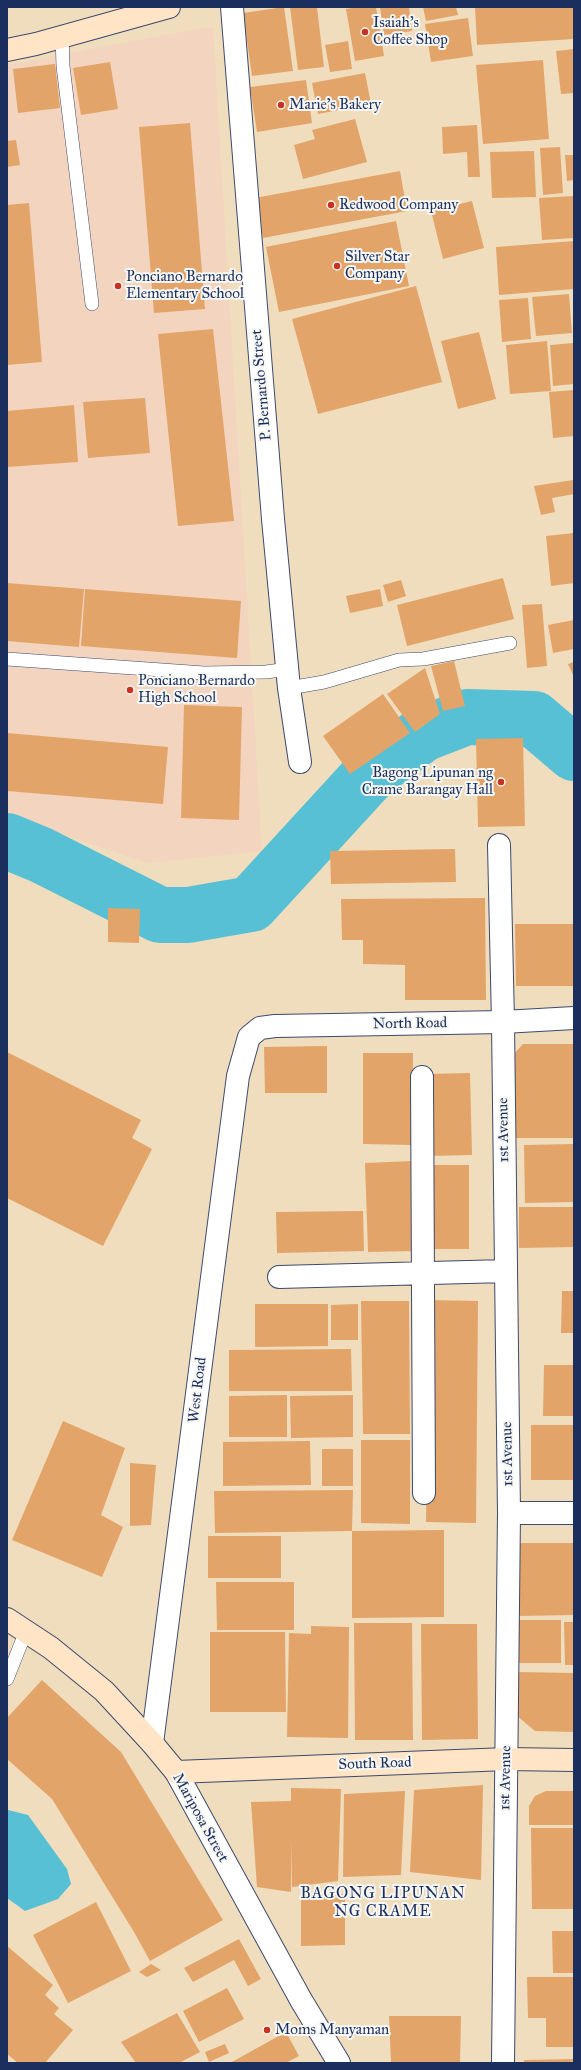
<!DOCTYPE html>
<html>
<head>
<meta charset="utf-8">
<style>
	body { margin:0 }
	#map { position:relative; width:581px; height:2070px; overflow:hidden; background:#f0ddbd; font-family:"IM FELL Great Primer",serif }
	canvas { display:block }
	.frame { position:absolute; inset:0; border:8px solid #1b2f5e; pointer-events:none }
</style>
</head>
<body>
<div id="map">
<canvas width="581" height="2070"></canvas>
<div class="frame"></div>
</div>
<script>
const ctx = document.querySelector('canvas').getContext('2d');
ctx.lineJoin = 'round';
function fillPath(path, color) {
  ctx.fillStyle = color;
  ctx.fill(path, 'evenodd');
}
function toPath(rows) {
  const path = new Path2D();
  for (const r of rows) {
    path.moveTo(r[0], r[1]);
    for (let i = 2; i < r.length; i += 2) path.lineTo(r[i], r[i + 1]);
  }
  return path;
}
function stroke(path, color, width, dash) {
  ctx.strokeStyle = color;
  ctx.lineWidth = width;
  ctx.lineCap = dash ? 'butt' : 'round';
  ctx.setLineDash(dash || []);
  ctx.stroke(path);
}
function label(font, color, halo, rows, align = 'center') {
  ctx.font = font + ' "IM FELL Great Primer",serif';
  ctx.lineWidth = 4;
  ctx.setLineDash([]);
  ctx.textBaseline = 'middle';
  ctx.strokeStyle = halo;
  ctx.fillStyle = color;
  for (const [text, x, y, turn = 0] of rows) {
    ctx.save();
    ctx.translate(x, y);
    ctx.rotate((+turn || 0) * Math.PI / 180);
    ctx.textAlign = isNaN(turn) ? turn : align;
    if (halo) ctx.strokeText(text, 0, 0);
    ctx.fillText(text, 0, 0);
    ctx.restore();
  }
}
fillPath(toPath([
	[203,28,213,28,262,851,148,863,7,816,7,65]
]), '#f3d4bf');
fillPath(toPath([
	[8,1810,28,1815,67,1869,71,1884,58,1899,25,1911,7,1898]
]), '#57c0d4');
stroke(toPath([
	[7,841,41,855,160,915,188,915,251,904,373,771,423,734,467,717,534,719,574,753]
]), '#57c0d4', 56);
fillPath(toPath([
	[284,7,293,71,252,76,243,13],
	[290,7,317,7,324,67,298,70],
	[358,7,376,7,384,56,355,61,346,9],
	[380,7,409,7,412,31,384,35],
	[423,7,456,7,458,15,426,21],
	[475,7,574,7,574,39,477,45],
	[468,18,473,56,431,62,425,24],
	[348,41,352,69,330,72,325,45],
	[574,49,574,93,561,94,556,51],
	[543,60,549,139,483,144,476,65],
	[110,62,118,109,81,115,73,68],
	[55,64,60,108,18,113,13,69],
	[365,73,371,104,318,114,312,83],
	[306,80,312,123,257,132,250,87],
	[355,119,367,162,303,179,294,145,315,139,312,130],
	[190,123,205,309,154,313,139,127],
	[477,125,480,177,468,177,467,152,443,154,442,127],
	[16,140,20,165,7,167,7,141],
	[560,147,563,193,543,195,540,148],
	[534,151,536,197,492,198,490,152],
	[565,155,574,155,574,180,567,181],
	[400,171,407,211,263,238,255,198],
	[574,196,574,238,542,240,539,198],
	[472,201,484,248,443,259,431,211],
	[29,203,42,362,7,365,7,205],
	[396,221,409,286,279,312,266,247],
	[574,241,574,289,499,295,496,247],
	[416,286,442,382,318,414,292,319],
	[569,294,572,333,536,336,532,297],
	[528,298,531,339,502,342,499,300],
	[213,329,234,521,178,526,158,334],
	[479,332,496,399,458,409,441,341],
	[547,341,551,391,510,394,506,345],
	[574,343,574,384,553,386,550,345],
	[574,390,574,436,553,438,549,392],
	[145,398,150,453,88,458,83,402],
	[74,405,78,462,7,467,7,411],
	[573,480,574,494,552,498,555,512,541,515,534,486],
	[574,533,574,583,551,586,546,536],
	[503,578,514,619,407,646,397,605],
	[401,580,406,596,388,602,383,585],
	[7,583,84,589,79,647,7,641],
	[85,589,241,601,237,658,81,646],
	[380,589,383,606,350,613,346,596],
	[542,604,547,666,527,668,522,605],
	[574,620,574,649,553,653,548,625],
	[454,661,465,706,443,711,431,666],
	[574,662,574,677,568,664],
	[425,668,440,714,415,732,387,694],
	[383,694,410,733,350,774,323,736],
	[184,705,242,707,239,820,181,818],
	[7,733,168,747,163,804,7,791],
	[523,738,525,826,478,827,476,739],
	[455,849,456,882,331,884,330,851],
	[485,898,486,1000,405,1000,405,965,363,964,363,940,342,940,341,899],
	[108,908,140,909,139,943,108,942],
	[515,924,574,924,574,986,516,986],
	[523,1044,574,1044,574,1138,511,1138,510,1058],
	[327,1046,327,1093,265,1093,264,1047],
	[7,1052,141,1120,132,1138,152,1149,103,1246,7,1198],
	[363,1053,413,1053,412,1145,363,1144],
	[470,1073,472,1155,428,1156,426,1074],
	[574,1144,574,1202,525,1203,524,1145],
	[413,1161,415,1251,368,1252,365,1163],
	[427,1165,469,1165,469,1249,427,1249],
	[519,1207,574,1207,574,1247,519,1248],
	[363,1211,364,1251,277,1253,276,1212],
	[562,1291,574,1291,574,1333,561,1333],
	[429,1300,478,1301,476,1523,426,1522],
	[361,1301,409,1301,410,1434,363,1434],
	[255,1304,328,1304,328,1346,255,1347],
	[358,1304,358,1340,331,1340,331,1305],
	[351,1349,352,1391,229,1391,229,1350],
	[544,1365,574,1365,574,1416,543,1416],
	[287,1395,287,1437,229,1437,229,1396],
	[353,1395,353,1437,291,1438,290,1396],
	[63,1421,125,1448,101,1515,123,1527,102,1577,12,1540],
	[531,1425,574,1425,574,1480,531,1480],
	[361,1440,410,1440,410,1524,361,1523],
	[310,1441,311,1485,223,1486,223,1442],
	[322,1449,353,1449,353,1486,322,1486],
	[130,1463,156,1465,151,1525,130,1526],
	[353,1490,352,1531,215,1533,214,1491],
	[444,1530,444,1617,352,1618,352,1531],
	[208,1536,281,1536,281,1578,208,1578],
	[517,1543,574,1543,574,1615,518,1616],
	[216,1582,294,1582,294,1630,217,1630],
	[515,1620,561,1620,561,1663,516,1663],
	[564,1622,574,1622,574,1665,565,1665],
	[354,1623,412,1623,413,1740,355,1740],
	[421,1624,477,1624,478,1739,422,1740],
	[311,1626,349,1627,348,1738,287,1737,289,1633,311,1634],
	[210,1632,285,1632,286,1712,210,1712],
	[516,1672,574,1673,574,1732,535,1731,516,1715],
	[42,1680,121,1752,223,1920,150,1961,134,1932,52,1799,7,1759,7,1718],
	[483,1785,481,1880,410,1872,414,1790],
	[291,1788,341,1789,338,1881,292,1887,291,1840,291,1892,257,1887,251,1802,291,1801],
	[405,1791,401,1875,343,1877,344,1794],
	[546,1791,574,1791,574,1825,529,1825,529,1806,535,1796],
	[531,1828,574,1828,574,1909,532,1909],
	[301,1894,345,1894,345,1945,301,1946],
	[96,1902,131,1971,68,2003,33,1935],
	[552,1931,574,1931,574,1973,553,1973],
	[239,1939,261,1979,248,1986,234,1960,193,1982,184,1968],
	[7,1946,53,1985,45,1995,59,2008,54,2014,73,2030,45,2063,18,2063,7,2054],
	[151,1964,161,1970,147,1977,139,1972],
	[527,1977,574,1977,574,2047,546,2047,546,2018,528,2018],
	[227,1988,244,2019,199,2042,183,2011],
	[177,2013,200,2052,179,2063,136,2063,121,2042],
	[389,2016,461,2016,460,2063,391,2063],
	[286,2032,299,2056,286,2063,230,2063],
	[225,2044,229,2053,209,2062,205,2052],
	[574,2059,574,2063,524,2063,524,2060]
]), '#e3a46a');
const lane = toPath([
	[62,36,63,66,92,304],
	[7,659,204,673,266,672,288,669],
	[289,688,324,682,399,660,423,659,510,643],
	[7,1679,26,1631]
]);
const street = toPath([
	[232,7,273,519,289,688,300,762],
	[499,845,503,1022,509,1513,503,2063],
	[422,1077,424,1493],
	[279,1277,506,1271],
	[509,1513,574,1513],
	[152,1743,238,1076,249,1037,260,1028,275,1026,503,1022,574,1018],
	[176,1772,301,2000,339,2063]
]);
const secondary = toPath([
	[7,50,36,44,169,7],
	[7,1619,51,1648,104,1691,152,1743,176,1772,507,1759,574,1760]
]);
stroke(lane, '#3b496c', 14);
stroke(street, '#3b496c', 24);
stroke(secondary, '#3b496c', 24);
stroke(lane, '#fff', 13);
stroke(street, '#fff', 22);
stroke(secondary, '#ffe4c6', 22);
for (const [x, y, r, color] of [
	[365,32,4,"#c8321e"],
	[281,105,4,"#c8321e"],
	[331,205,4,"#c8321e"],
	[337,266,4,"#c8321e"],
	[118,286,4,"#c8321e"],
	[130,690,4,"#c8321e"],
	[501,782,4,"#c8321e"],
	[267,2030,4,"#c8321e"]
]) {
  const dot = new Path2D();
  dot.arc(x, y, r, 0, 2 * Math.PI);
  ctx.fillStyle = color;
  ctx.fill(dot);
  stroke(dot, '#f6f6f2', 1.5);
}
label('15px', '#1b2f5e', '#f6f6f2', [
	["Isaiah's",373,23],
	["Coffee Shop",373,40],
	["Marie's Bakery",289,105],
	["Redwood Company",339,205],
	["Silver Star",345,257],
	["Company",345,274],
	["Ponciano Bernardo",126,277],
	["Elementary School",126,294],
	["Ponciano Bernardo",138,681],
	["High School",138,698],
	["Bagong Lipunan ng",493,773,"right"],
	["Crame Barangay Hall",493,790,"right"],
	["Moms Manyaman",275,2030]
], 'left');
label('15px', '#1b2f5e', '#f6f6f2', [
	["P. Bernardo Street",262,385,-95],
	["North Road",410,1024,-1],
	["1st Avenue",504,1130,-91],
	["West Road",198,1390,-83],
	["1st Avenue",508,1454,-91],
	["South Road",375,1764,-2],
	["1st Avenue",506,1778,-89],
	["Mariposa Street",200,1818,61]
]);
ctx.letterSpacing = '1px';
label('16px', '#1b2f5e', '#f6f6f2', [
	["BAGONG LIPUNAN",383,1894],
	["NG CRAME",383,1912]
]);
ctx.letterSpacing = '0px';
</script>
</body>
</html>
